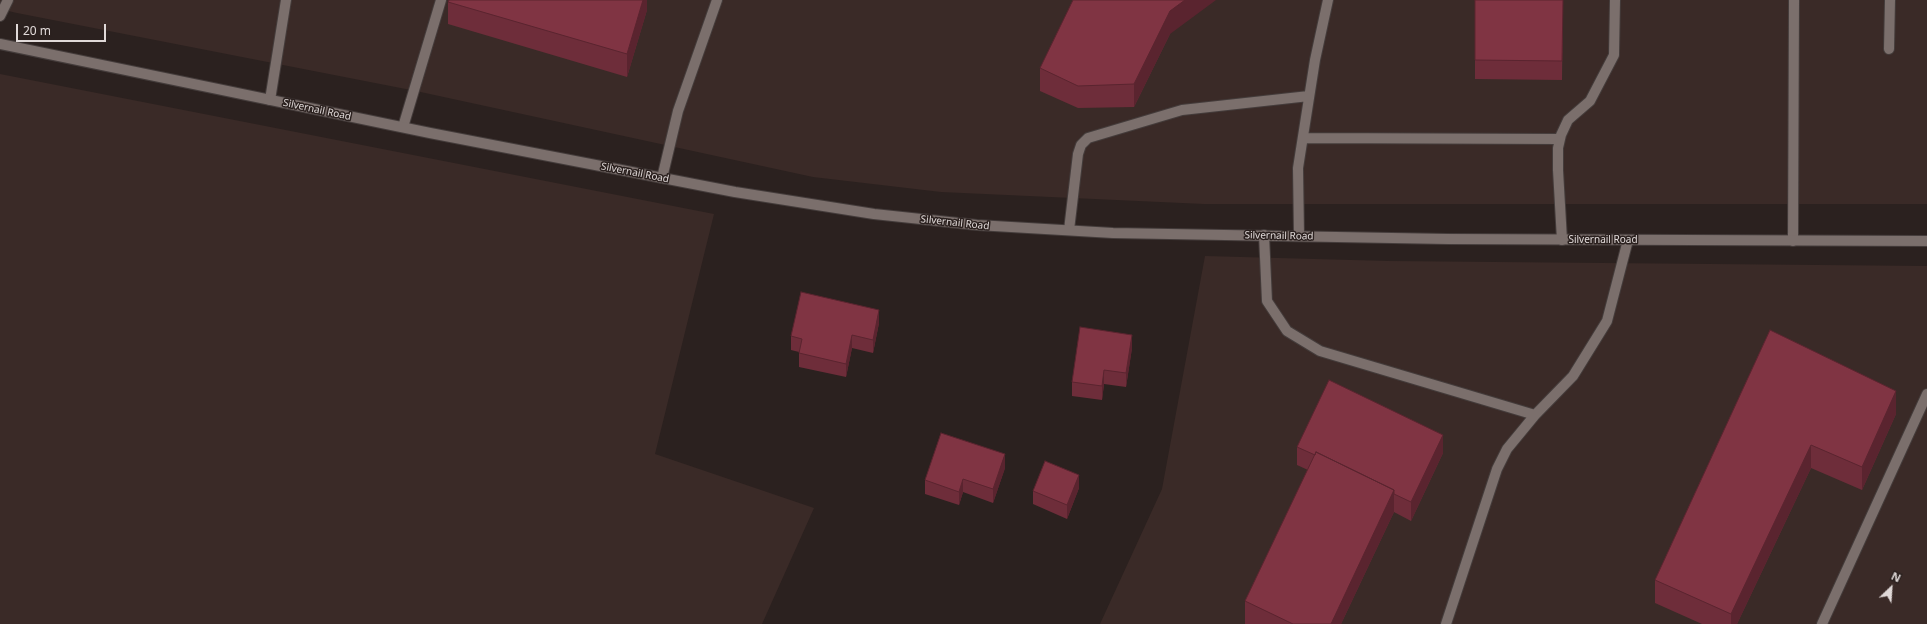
<!DOCTYPE html>
<html>
<head>
<meta charset="utf-8">
<style>
	body { margin:0 }
	#map { position:relative; width:1927px; height:624px; overflow:hidden; background:#2b211f; font-family:"Noto Sans",sans-serif }
	canvas { display:block }
	.north { position:absolute; left:1871px; top:568px; width:40px; height:40px; -webkit-text-stroke:3px #2b211f; paint-order:stroke; rotate:25deg; font-size:11px; font-weight:700; line-height:16px; text-align:center; color:#e0d9d8 }
	.north::after { content:''; display:block; margin:auto; width:14px; height:18px; background:#e0d9d8; clip-path:polygon(50% 0,100% 100%,50% 72%,0 100%) }
	.scale { position:absolute; left:16px; top:24px; width:90px; height:18px; box-sizing:border-box; border:2px solid #e0d9d8; border-top:0; padding-left:5px; font-size:12px; line-height:14px; white-space:nowrap; color:#e0d9d8; -webkit-text-stroke:3px #2b211f; paint-order:stroke }
</style>
</head>
<body>
<div id="map">
<canvas width="1927" height="624"></canvas>
<div class="north">N</div>
<div class="scale">20 m</div>
</div>
<script>
const ctx = document.querySelector('canvas').getContext('2d');
ctx.lineJoin = 'round';
function fillPath(path, color) {
  ctx.fillStyle = color;
  ctx.fill(path, 'evenodd');
}
function toPath(rows) {
  const path = new Path2D();
  for (const r of rows) {
    path.moveTo(r[0], r[1]);
    for (let i = 2; i < r.length; i += 2) path.lineTo(r[i], r[i + 1]);
  }
  return path;
}
function stroke(path, color, width, dash) {
  ctx.strokeStyle = color;
  ctx.lineWidth = width;
  ctx.lineCap = dash ? 'butt' : 'round';
  ctx.setLineDash(dash || []);
  ctx.stroke(path);
}
function label(font, color, halo, rows, align = 'center') {
  ctx.font = font + ' "Noto Sans",sans-serif';
  ctx.lineWidth = 3;
  ctx.setLineDash([]);
  ctx.textBaseline = 'middle';
  ctx.strokeStyle = halo;
  ctx.fillStyle = color;
  for (const [text, x, y, turn = 0] of rows) {
    ctx.save();
    ctx.translate(x, y);
    ctx.rotate((+turn || 0) * Math.PI / 180);
    ctx.textAlign = isNaN(turn) ? turn : align;
    if (halo) ctx.strokeText(text, 0, 0);
    ctx.fillText(text, 0, 0);
    ctx.restore();
  }
}
fillPath(toPath([
	[0,0,1927,0,1927,204,1204,204,941,192,813,177,416,91,17,13,0,9],
	[0,74,714,214,655,454,814,508,762,624,0,624],
	[1205,256,1389,261,1927,266,1927,624,1100,624,1162,489]
]), '#3a2a27');
const service = toPath([
	[0,16,8,0],
	[1889,49,1890,0],
	[270,100,286,0],
	[403,127,441,0],
	[1303,138,1560,139],
	[662,178,678,111,717,0],
	[1069,230,1078,154,1081,145,1088,138,1182,110,1309,96],
	[1264,235,1267,301,1287,331,1320,351,1535,415],
	[1299,236,1298,168,1315,60,1328,0],
	[1562,240,1558,170,1558,148,1561,135,1568,120,1590,101,1614,55,1615,0],
	[1793,241,1794,0],
	[1446,624,1497,469,1507,449,1535,415,1573,376,1607,321,1628,240],
	[1822,624,1927,394]
]);
const tertiary = toPath([
	[0,44,430,133,735,192,874,214,977,225,1113,233,1448,239,1927,241]
]);
stroke(service, '#443c3b', 12);
stroke(tertiary, '#443c3b', 12);
stroke(service, '#7b6f6c', 10);
stroke(tertiary, '#7b6f6c', 10);
fillPath(toPath([
	[647,0,647,10,627,77,448,24,448,2],
	[1475,0,1563,0,1562,80,1475,79],
	[1170,34,1134,107,1078,108,1040,91,1040,68],
	[879,323,873,353,852,348,846,377,799,367,799,352,791,350,791,336],
	[1770,330,1896,414,1862,490,1811,468,1737,624,1702,624,1655,603,1655,580],
	[1132,348,1126,387,1104,384,1102,400,1072,396,1072,382],
	[1297,447,1443,453,1411,521,1394,512,1341,624,1245,624,1245,601,1308,470,1297,465],
	[1005,468,993,503,963,492,959,505,925,494,925,480],
	[1079,488,1067,519,1033,504,1033,491]
]), '#6e2d3a');
fillPath(toPath([
	[643,0,647,0,647,10,627,77,627,54],
	[1185,0,1216,0,1170,34,1134,107,1134,84,1170,11],
	[879,310,879,323,873,353,873,340],
	[852,335,852,348,846,377,846,364],
	[1132,335,1132,348,1126,387,1126,373],
	[1104,370,1104,384,1102,400,1102,386],
	[1896,391,1896,414,1862,490,1862,467],
	[1443,435,1443,453,1411,521,1411,502],
	[1811,445,1811,468,1737,624,1731,624,1731,614],
	[1005,454,1005,468,993,503,993,489],
	[1079,475,1079,488,1067,519,1067,505],
	[963,479,963,492,959,505,959,492],
	[1394,490,1394,512,1341,624,1331,624]
]), '#5a242f');
const building = toPath([
	[449,0,643,0,627,54,448,2,449,0],
	[1073,0,1185,0,1170,11,1134,84,1078,86,1040,68,1073,0],
	[1475,0,1563,0,1562,61,1475,60,1475,0],
	[801,292,879,310,873,340,852,335,846,364,799,353,802,339,791,336,801,292],
	[1080,327,1132,335,1126,373,1104,370,1102,386,1072,382,1080,327],
	[1770,330,1896,391,1862,467,1811,445,1731,614,1655,580,1770,330],
	[1329,380,1443,435,1411,502,1394,494,1394,490,1316,452,1315,455,1297,447,1329,380],
	[941,433,1005,454,993,489,963,479,959,492,925,480,941,433],
	[1316,452,1394,490,1331,624,1293,624,1245,601,1316,452],
	[1045,461,1079,475,1067,505,1033,491,1045,461]
]);
fillPath(building, '#803443');
stroke(building, '#5a242f', 1);
label('10px', '#e0d9d8', '#2b211f', [
	["Silvernail Road",317,110,12],
	["Silvernail Road",635,173,11],
	["Silvernail Road",955,223,6],
	["Silvernail Road",1279,236,1],
	["Silvernail Road",1603,240]
]);
</script>
</body>
</html>
